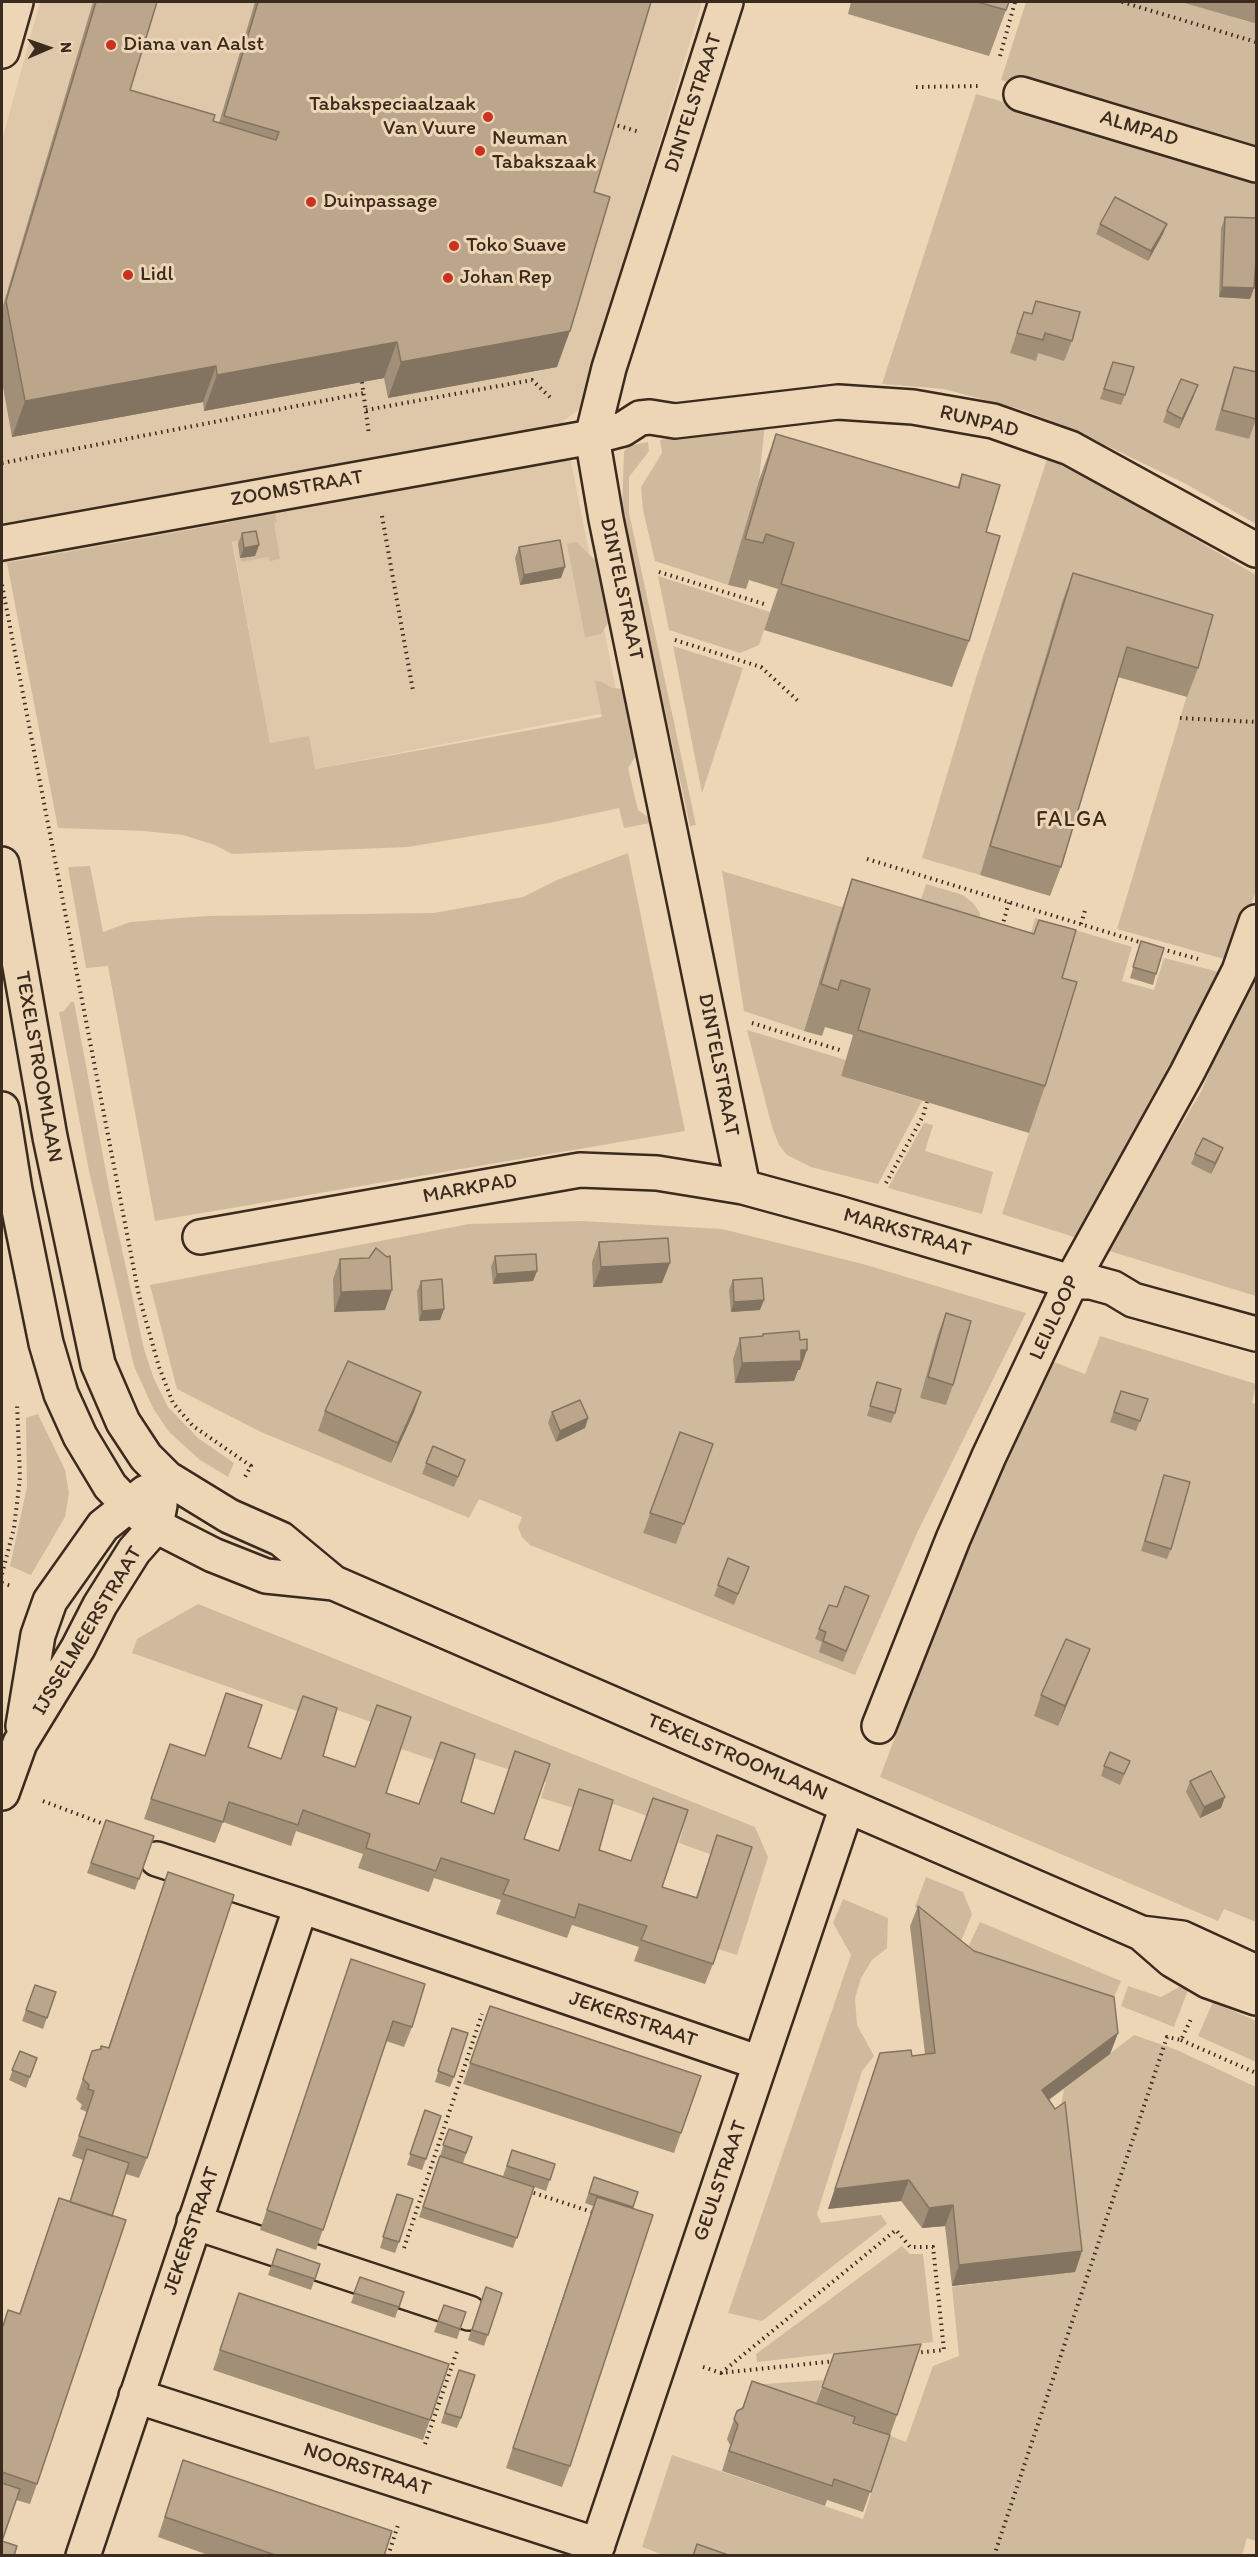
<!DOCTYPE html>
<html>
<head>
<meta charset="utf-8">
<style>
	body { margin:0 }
	#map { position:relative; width:1258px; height:2557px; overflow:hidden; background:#edd6b6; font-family:Itim,sans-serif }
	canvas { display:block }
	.frame { position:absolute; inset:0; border:3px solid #3b2a1e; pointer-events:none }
	.north { position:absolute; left:18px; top:18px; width:60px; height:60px; -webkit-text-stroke:4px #edd6b6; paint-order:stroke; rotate:88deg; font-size:16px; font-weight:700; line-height:24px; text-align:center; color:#3b2a1e }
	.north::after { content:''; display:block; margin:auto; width:21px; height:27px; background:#3b2a1e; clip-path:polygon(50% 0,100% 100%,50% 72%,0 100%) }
</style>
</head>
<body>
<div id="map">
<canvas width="1258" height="2557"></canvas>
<div class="frame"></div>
<div class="north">N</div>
</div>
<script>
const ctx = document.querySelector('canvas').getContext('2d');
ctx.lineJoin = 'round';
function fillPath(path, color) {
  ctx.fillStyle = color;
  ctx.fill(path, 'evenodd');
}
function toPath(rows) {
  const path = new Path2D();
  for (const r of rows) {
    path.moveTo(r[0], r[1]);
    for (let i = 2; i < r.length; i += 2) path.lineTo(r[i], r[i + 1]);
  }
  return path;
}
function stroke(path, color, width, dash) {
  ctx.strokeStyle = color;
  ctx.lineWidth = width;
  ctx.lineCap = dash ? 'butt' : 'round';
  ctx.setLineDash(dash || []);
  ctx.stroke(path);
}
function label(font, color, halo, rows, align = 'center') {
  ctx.font = font + ' Itim,sans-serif';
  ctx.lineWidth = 6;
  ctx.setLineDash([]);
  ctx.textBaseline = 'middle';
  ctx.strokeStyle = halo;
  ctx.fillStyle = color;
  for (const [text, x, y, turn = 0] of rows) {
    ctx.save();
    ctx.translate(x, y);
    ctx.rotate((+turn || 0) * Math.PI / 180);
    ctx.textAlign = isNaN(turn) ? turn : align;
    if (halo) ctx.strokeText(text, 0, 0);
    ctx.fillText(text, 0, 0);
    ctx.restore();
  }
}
fillPath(toPath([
	[40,2,702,2,579,410,563,421,620,710,315,769,270,743,229,522,2,564,2,140]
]), '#dec8a9');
fillPath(toPath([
	[1026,2,1182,2,1256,24,1256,155,1001,80],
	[976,94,1256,175,1256,524,1186,484,1072,429,1023,410,944,389,882,384],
	[765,424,759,480,728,585,655,561,643,510,641,487,662,453,660,440,727,428],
	[648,442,649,451,629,477,629,513,696,825,690,826,622,512,624,451,628,446],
	[1047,459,1105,486,1256,575,1256,891,1231,961,1117,929,1202,645,1062,602,980,875,922,858,975,681],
	[275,514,277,522,274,523,280,559,270,561,268,557,241,562,237,540,232,542,270,743,309,736,315,769,421,750,602,717,595,681,602,682,612,688,625,689,639,751,628,768,638,810,655,822,624,828,619,808,549,823,408,847,232,854,215,845,183,835,145,831,58,828,7,563],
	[576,542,594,559,599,558,612,622,608,623,601,634,585,637,567,544],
	[658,576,770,612,759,645,740,653,669,630],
	[673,646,743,668,702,793],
	[628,853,685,1131,155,1221,108,966,86,968,68,867,90,866,103,932,130,922,206,916,434,913,523,897,557,880],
	[722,871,912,928,926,884,963,895,973,903,980,913,979,927,968,966,836,926,804,1031,744,1011],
	[1035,918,1132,947,1122,981,1154,990,1164,958,1223,973,1080,1239,1002,1214,1029,1133,1022,966],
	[1256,959,1256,1296,1106,1250,1201,1092],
	[71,1002,74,1002,113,1209,144,1349,154,1379,168,1407,198,1438,234,1463,228,1477,200,1460,169,1432,153,1408,134,1366,89,1171,59,1012,64,1011],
	[747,1030,846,1060,841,1076,922,1101,878,1184,811,1167,787,1155,779,1145,772,1127],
	[924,1123,933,1125,925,1151,993,1172,982,1214,888,1188],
	[582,1221,722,1229,863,1264,1026,1313,918,1531,855,1675,530,1545,522,1537,518,1527,522,1517,479,1499,469,1518,261,1432,177,1389,150,1285,469,1224],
	[1100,1336,1256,1384,1252,1403,1256,1404,1256,1922,1224,1909,1218,1921,880,1777,971,1537,1049,1360,1085,1374],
	[38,1414,65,1470,69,1493,65,1517,31,1575,10,1566,27,1487,26,1418],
	[198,1604,755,1827,768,1857,737,1955,718,1949,746,1867,679,1843,683,1829,611,1803,606,1818,541,1798,546,1782,471,1757,467,1771,401,1749,406,1734,334,1709,328,1722,132,1653,137,1639],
	[926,1877,963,1892,972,1914,960,1944,915,1907],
	[843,1899,888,1918,887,1948,872,1960,861,1978,855,1998,857,2025,874,2056,862,2071,817,2214,821,2223,881,2215,887,2224,762,2321,728,2313,851,1955,833,1923],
	[980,1922,1121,1981,1112,2002,981,1957,968,1947],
	[1128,1986,1161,1997,1179,1987,1188,1990,1174,2027,1121,2006],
	[1213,2002,1256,2021,1256,2062,1198,2036],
	[1134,2035,1177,2050,1256,2087,1256,2541,1247,2538,1242,2555,666,2556,642,2547,672,2455,863,2519,883,2455,745,2403,750,2385,823,2380,815,2407,906,2442,933,2366,959,2356,952,2287,1075,2271,1058,2122,1064,2089],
	[902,2246,910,2254,923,2254,933,2342,757,2362,756,2354]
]), '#d0ba9d');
const minor = toPath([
	[726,2,609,368,592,437,606,519,743,1187],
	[2,51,16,2],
	[1021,94,1256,165],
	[2,543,592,437,623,429,640,418,650,417,675,421,838,402,913,407,993,421,1070,448,1256,550],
	[2,864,50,1137,98,1364,123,1422,146,1457,167,1478,229,1516,281,1539,334,1583,1141,1933,1182,1938,1256,1972],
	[2,1109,15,1190,46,1343,61,1394,80,1436,110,1486,128,1505,156,1526,213,1555,266,1576,334,1583],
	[200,1237,580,1170,657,1173,743,1187,838,1213,1071,1282,1091,1282,1113,1288,1133,1300,1256,1334],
	[23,1726,38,1635,50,1601,103,1526,146,1492],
	[879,1726,953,1539,989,1456,1071,1282,1187,1073,1239,971,1256,922],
	[2,1793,20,1743,78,1648,100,1605,134,1551,156,1526,160,1505],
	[157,1859,301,1906],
	[1141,1933,1172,1960,1208,1981,1256,1998],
	[194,2222,469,2313],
	[136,2396,598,2545],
	[83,2556,301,1906,760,2063],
	[594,2556,847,1806]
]);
stroke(minor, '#3b2a1e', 38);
stroke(toPath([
	[1122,2,1256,42],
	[1000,56,1015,2],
	[916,87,979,86],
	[612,124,640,132],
	[362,382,369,435],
	[366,410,532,380,553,400],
	[2,463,364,393],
	[382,516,413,691],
	[659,572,764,604],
	[2,585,139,1296,159,1367,173,1403,193,1426,251,1466,245,1477],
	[675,640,761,667,798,701],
	[1180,718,1256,722],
	[867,859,1143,943],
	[1081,924,1086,907],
	[1002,927,1009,902],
	[1162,949,1198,959],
	[752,1023,843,1051],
	[886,1183,923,1116,927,1102],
	[2,1574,14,1528,20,1478,17,1403],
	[2,1583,11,1586],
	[43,1801,109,1826],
	[1181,2040,1256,2073],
	[528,2191,595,2213],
	[404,2248,482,2014],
	[703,2367,721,2373,835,2361],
	[721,2373,896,2230,910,2247,933,2247,944,2350,914,2353],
	[425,2444,457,2351],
	[388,2556,398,2525],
	[994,2556,1167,2037,1181,2040,1191,2019]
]), '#3b2a1e', 4, [1.5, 4.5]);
stroke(minor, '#edd6b6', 33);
fillPath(toPath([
	[93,2,157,2,130,90,219,123,255,2,651,2,594,192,557,367,388,398,384,378,204,411,203,402,12,437,2,381,2,309],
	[851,2,1009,2,989,56,848,14],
	[1181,2,1257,2,1257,24],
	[1225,217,1250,299,1219,297,1221,228],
	[1100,224,1163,234,1148,261,1096,234],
	[1024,312,1072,341,1064,361,1038,353,1036,361,1010,353],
	[1113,362,1125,395,1121,405,1100,399],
	[1234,367,1257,417,1249,439,1215,430,1227,387],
	[1194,396,1179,429,1163,422,1167,411],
	[776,434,957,488,962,474,986,532,969,641,952,687,764,630,778,589,749,580,746,589,728,585,759,480],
	[242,533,259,545,255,556,240,558,238,544],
	[519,547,561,578,520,585,515,558],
	[1073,573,1198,668,1187,697,1118,677,1061,867,1050,896,980,875,1062,602],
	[852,879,1034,934,1039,920,1062,978,1045,1086,1029,1133,841,1076,853,1035,825,1027,822,1036,804,1031,836,926],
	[1141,941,1156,974,1153,985,1130,978],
	[1195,1154,1219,1158,1211,1174,1191,1164],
	[599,1242,662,1283,593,1287,592,1262],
	[495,1256,537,1271,533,1281,493,1284,491,1267],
	[340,1259,385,1310,334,1312,333,1279],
	[733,1280,760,1310,731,1312,729,1290],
	[421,1281,444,1309,440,1320,419,1321,417,1291],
	[946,1313,953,1385,946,1405,920,1398,938,1334],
	[763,1334,800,1340,800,1370,798,1370,794,1381,735,1383,733,1359,740,1338,762,1337],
	[877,1382,895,1413,891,1423,867,1416],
	[1121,1391,1148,1399,1136,1431,1110,1422],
	[421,1392,414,1412,391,1463,318,1431,325,1411],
	[552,1412,588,1418,585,1428,556,1442,548,1423],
	[680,1432,713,1444,676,1544,643,1533],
	[433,1446,465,1460,454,1487,422,1474],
	[1164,1475,1171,1549,1167,1559,1141,1551],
	[749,1567,734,1605,714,1596,718,1585],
	[869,1596,843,1662,819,1652,822,1642,815,1639,829,1605,837,1607],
	[1090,1649,1082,1669,1058,1726,1034,1716,1041,1695],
	[170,1744,205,1756,248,1747,281,1759,323,1756,386,1793,419,1804,461,1802,494,1814,515,1751,524,1839,558,1851,579,1789,599,1850,631,1861,653,1798,662,1887,696,1897,717,1835,713,1964,705,1984,634,1961,639,1947,572,1925,567,1938,496,1914,501,1900,434,1878,429,1892,358,1868,363,1854,296,1831,291,1846,223,1822,215,1843,144,1819],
	[1104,1766,1126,1771,1120,1785,1101,1776],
	[1190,1781,1221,1808,1200,1818,1186,1792],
	[106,1820,154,1836,135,1890,87,1873],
	[168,1872,147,2158,139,2178,126,2174,112,2216,37,2484,30,2504,16,2500,2,2541,2,2556,2,2325,3,2326,19,2314,59,2198,70,2201,83,2160,72,2156,87,2112,80,2109,82,2105,76,2099,92,2051,100,2049,101,2046,108,2048],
	[918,1906,974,1951,1118,2033,1110,2054,1049,2100,1082,2251,1075,2272,952,2286,945,2226,922,2228,901,2201,828,2209,880,2053,912,2056,925,2054,910,1926],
	[351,1959,412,2027,404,2047,386,2041,316,2250,260,2230],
	[35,1985,56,1992,43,2029,22,2021],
	[490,2006,681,2133,674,2153,463,2084],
	[448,2039,454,2077,450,2087,435,2082],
	[20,2051,37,2058,26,2088,9,2080],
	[425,2110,441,2116,422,2170,407,2165],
	[449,2129,472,2137,463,2163,440,2156],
	[512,2150,555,2164,546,2191,503,2176],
	[440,2156,534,2187,513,2248,419,2217],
	[594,2177,638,2192,633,2208,570,2466,562,2487,506,2468,593,2206,585,2203],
	[393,2205,399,2242,395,2253,380,2248],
	[277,2249,320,2264,311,2290,268,2275],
	[360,2277,404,2292,395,2318,351,2303],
	[239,2293,449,2364,423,2440,213,2370],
	[502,2293,484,2346,468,2340,482,2297],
	[444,2305,466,2312,457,2339,434,2332],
	[834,2354,897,2415,863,2512,827,2500,825,2506,722,2471,730,2445,727,2439,737,2411,742,2408,752,2381,816,2403],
	[853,2423,853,2422,880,2431],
	[455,2380,461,2418,457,2428,441,2423],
	[183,2460,384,2556,211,2556,158,2537]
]), '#a18f78');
fillPath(toPath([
	[1167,224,1163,234,1148,261,1151,251],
	[1222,287,1254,288,1250,299,1219,297],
	[570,331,557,367,388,398,401,362],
	[397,342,384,378,204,411,217,375],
	[216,366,203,402,12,437,25,401],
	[1198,385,1194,396,1179,429,1182,419],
	[259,545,255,556,240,558,244,548],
	[565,567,561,578,520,585,524,575],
	[1223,1148,1219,1158,1211,1174,1215,1163],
	[670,1263,662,1283,593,1287,601,1267],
	[537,1271,533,1281,493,1284,497,1274],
	[392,1290,385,1310,334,1312,341,1292],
	[764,1300,760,1310,731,1312,734,1302],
	[444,1309,440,1320,419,1321,422,1311],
	[801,1350,807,1350,800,1370,798,1370,794,1381,735,1383,742,1363],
	[421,1392,414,1412,391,1463,398,1443],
	[588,1418,585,1428,556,1442,560,1431],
	[1090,1649,1082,1669,1058,1726,1065,1706],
	[1225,1797,1221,1808,1200,1818,1204,1807],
	[1118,2033,1110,2054,1034,2110,1042,2090],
	[909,2180,901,2201,828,2209,835,2189],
	[953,2205,945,2226,922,2228,929,2208],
	[1082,2251,1075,2272,952,2286,959,2265]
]), '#837462');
const building = toPath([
	[96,2,157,2,130,90,215,115,213,121,276,140,279,132,224,116,258,2,651,2,594,192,610,197,570,331,401,362,397,342,217,375,216,366,25,401,6,301,96,2],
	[977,2,1009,2,1006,10,977,2],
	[1115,197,1167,224,1151,251,1100,224,1115,197],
	[1225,217,1257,218,1257,247,1254,288,1222,287,1225,217],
	[1036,301,1080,312,1072,341,1045,333,1043,340,1017,333,1024,312,1032,314,1036,301],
	[1113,362,1134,367,1125,395,1104,389,1113,362],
	[1234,367,1257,372,1256,419,1222,410,1234,367],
	[1181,379,1198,385,1182,419,1167,411,1181,379],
	[776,434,959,488,962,474,1000,485,986,532,1000,536,969,641,781,584,794,543,766,534,763,543,745,539,776,434],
	[256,531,259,545,244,548,242,533,256,531],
	[560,540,565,567,524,575,519,547,560,540],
	[1073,573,1213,615,1198,668,1127,647,1061,867,990,846,1073,573],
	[852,879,1034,934,1039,920,1076,930,1062,978,1077,982,1045,1086,858,1030,870,989,841,980,838,990,821,984,852,879],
	[1141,941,1164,948,1156,974,1133,967,1141,941],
	[1203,1138,1223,1148,1215,1163,1195,1154,1203,1138],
	[668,1238,670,1263,601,1267,599,1242,668,1238],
	[376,1248,387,1257,390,1256,392,1290,341,1292,340,1259,369,1258,376,1248],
	[536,1254,537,1271,497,1274,495,1256,536,1254],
	[762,1278,764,1300,734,1302,733,1280,762,1278],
	[442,1279,444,1309,422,1311,421,1281,442,1279],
	[946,1313,971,1321,953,1385,928,1377,946,1313],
	[799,1331,800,1340,807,1339,807,1350,801,1350,801,1361,742,1363,740,1338,763,1336,763,1334,799,1331],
	[348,1361,421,1392,398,1443,325,1411,348,1361],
	[877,1382,901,1389,895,1413,870,1406,877,1382],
	[1121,1391,1148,1399,1140,1421,1114,1412,1121,1391],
	[580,1400,588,1418,560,1431,552,1412,580,1400],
	[680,1432,713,1444,684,1524,650,1513,680,1432],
	[433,1446,465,1460,458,1477,426,1463,433,1446],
	[1164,1475,1190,1482,1171,1549,1145,1541,1164,1475],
	[728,1558,749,1567,738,1594,718,1585,728,1558],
	[845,1586,869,1596,846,1651,823,1641,826,1632,819,1629,829,1605,837,1607,845,1586],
	[1066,1639,1090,1649,1065,1706,1041,1695,1066,1639],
	[226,1693,262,1705,248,1747,281,1759,303,1696,337,1708,323,1756,355,1767,377,1705,411,1717,386,1793,419,1804,441,1742,475,1754,461,1802,494,1814,515,1751,550,1764,524,1839,559,1851,579,1789,613,1800,599,1850,631,1861,653,1798,688,1810,662,1887,697,1898,717,1835,752,1847,713,1964,641,1940,647,1926,579,1904,575,1918,503,1894,509,1880,441,1858,436,1871,366,1848,370,1834,303,1810,298,1825,229,1802,223,1822,151,1799,170,1744,205,1756,226,1693],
	[1110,1752,1130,1761,1124,1774,1104,1766,1110,1752],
	[1211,1771,1225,1797,1204,1807,1190,1781,1211,1771],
	[106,1820,154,1836,139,1879,91,1863,106,1820],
	[168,1872,234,1895,147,2158,79,2136,94,2091,88,2089,89,2085,83,2079,92,2051,101,2049,101,2046,109,2048,168,1872],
	[918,1906,974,1951,1114,1997,1118,2033,1042,2090,1055,2109,1065,2102,1082,2251,959,2265,953,2205,929,2208,909,2180,835,2189,880,2053,911,2050,912,2056,935,2053,918,1906],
	[351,1959,425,1984,412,2027,393,2021,323,2230,267,2210,351,1959],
	[35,1985,56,1992,47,2018,26,2010,35,1985],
	[490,2006,701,2076,681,2133,470,2063,490,2006],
	[452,2028,468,2033,454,2077,438,2071,452,2028],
	[20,2051,37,2058,30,2077,12,2070,20,2051],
	[425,2110,441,2116,426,2159,410,2154,425,2110],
	[449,2129,472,2137,466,2153,443,2145,449,2129],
	[87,2149,129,2163,112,2216,70,2202,87,2149],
	[512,2150,555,2164,550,2180,507,2166,512,2150],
	[440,2156,534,2187,517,2238,423,2207,440,2156],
	[594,2177,638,2192,633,2207,589,2193,594,2177],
	[397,2194,413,2199,399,2242,383,2237,397,2194],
	[597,2197,653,2215,570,2466,513,2448,597,2197],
	[59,2198,126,2220,37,2484,2,2472,2,2325,3,2326,8,2310,20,2314,59,2198],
	[277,2249,320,2264,315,2279,272,2265,277,2249],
	[360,2277,404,2292,399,2307,354,2293,360,2277],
	[486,2287,502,2293,488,2335,472,2330,486,2287],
	[239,2293,449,2364,430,2420,220,2350,239,2293],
	[444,2305,466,2312,460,2329,438,2321,444,2305],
	[921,2344,897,2415,822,2387,834,2354,921,2344],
	[459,2370,475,2375,461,2418,445,2413,459,2370],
	[752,2381,855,2417,853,2423,890,2435,871,2492,834,2479,832,2486,729,2451,738,2425,734,2419,737,2411,743,2408,752,2381],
	[183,2460,392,2531,384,2556,278,2556,165,2517,183,2460],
	[2,2483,20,2489,2,2541,2,2483],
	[2,2541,17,2546,14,2556,2,2556,2,2541],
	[697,2544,731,2556,693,2556,697,2544]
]);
fillPath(building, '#bba68c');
stroke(building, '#837462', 1.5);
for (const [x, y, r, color] of [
	[111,45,6,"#c8321e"],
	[488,117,6,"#c8321e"],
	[480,151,6,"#c8321e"],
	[311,202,6,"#c8321e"],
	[454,246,6,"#c8321e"],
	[128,275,6,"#c8321e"],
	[448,278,6,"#c8321e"]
]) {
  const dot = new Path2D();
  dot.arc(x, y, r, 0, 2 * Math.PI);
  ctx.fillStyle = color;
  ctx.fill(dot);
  stroke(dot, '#edd6b6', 2);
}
label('21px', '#3b2a1e', '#edd6b6', [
	["Diana van Aalst",123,45],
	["Tabakspeciaalzaak",476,105,"right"],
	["Van Vuure",476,129,"right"],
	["Neuman",492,139],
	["Tabakszaak",492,163],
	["Duinpassage",323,202],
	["Toko Suave",466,246],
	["Lidl",140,275],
	["Johan Rep",460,278]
], 'left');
label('21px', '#3b2a1e', '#edd6b6', [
	["DINTELSTRAAT",694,103,-72],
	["ALMPAD",1139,129,17],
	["RUNPAD",979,422,14],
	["ZOOMSTRAAT",297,489,-10],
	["DINTELSTRAAT",621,589,78],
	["DINTELSTRAAT",718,1065,79],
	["TEXELSTROOMLAAN",38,1067,80],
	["MARKPAD",470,1189,-10],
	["MARKSTRAAT",907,1233,16],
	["LEIJLOOP",1055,1318,-65],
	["IJSSELMEERSTRAAT",88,1631,-59],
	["TEXELSTROOMLAAN",737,1758,23],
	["JEKERSTRAAT",633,2020,19],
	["GEULSTRAAT",721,2181,-71],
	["JEKERSTRAAT",192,2231,-71],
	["NOORSTRAAT",367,2470,18]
]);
ctx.letterSpacing = '1.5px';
label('22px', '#3b2a1e', '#edd6b6', [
	["FALGA",1072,820]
]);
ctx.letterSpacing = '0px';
</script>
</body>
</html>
